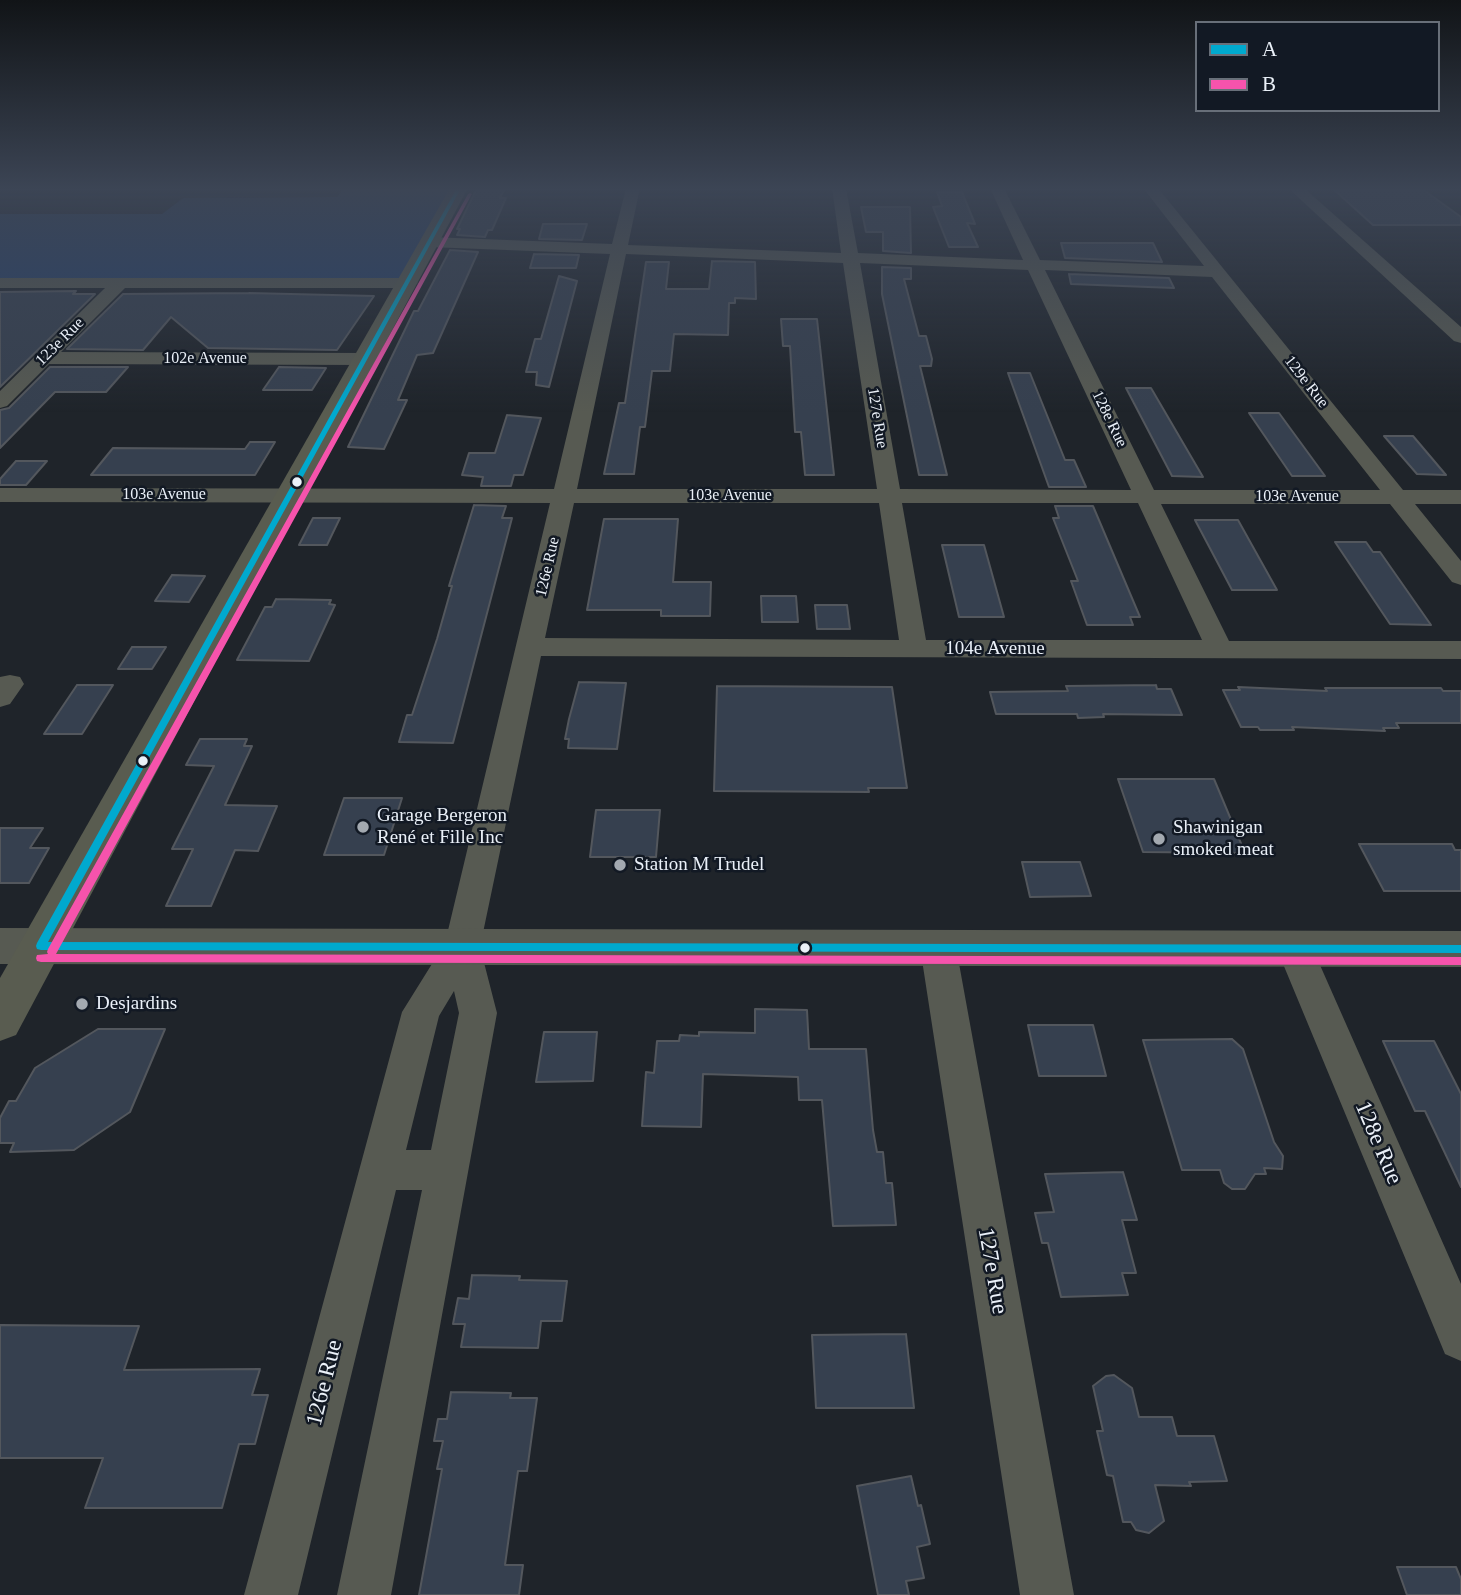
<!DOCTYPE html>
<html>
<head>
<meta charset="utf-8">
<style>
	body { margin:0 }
	#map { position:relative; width:1461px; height:1595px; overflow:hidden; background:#1f242a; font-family:"Times New Roman",serif }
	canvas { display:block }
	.legend { position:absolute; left:1195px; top:21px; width:245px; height:91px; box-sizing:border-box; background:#121924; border:2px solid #686f79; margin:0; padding:9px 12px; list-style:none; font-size:21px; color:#eaf0f8 }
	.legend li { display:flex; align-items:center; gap:14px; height:35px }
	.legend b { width:35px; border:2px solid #686f79 }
</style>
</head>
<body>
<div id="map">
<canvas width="1461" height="1595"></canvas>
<ul class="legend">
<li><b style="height:9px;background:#00a9ce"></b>A</li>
<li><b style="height:9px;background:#f653ac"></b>B</li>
</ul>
</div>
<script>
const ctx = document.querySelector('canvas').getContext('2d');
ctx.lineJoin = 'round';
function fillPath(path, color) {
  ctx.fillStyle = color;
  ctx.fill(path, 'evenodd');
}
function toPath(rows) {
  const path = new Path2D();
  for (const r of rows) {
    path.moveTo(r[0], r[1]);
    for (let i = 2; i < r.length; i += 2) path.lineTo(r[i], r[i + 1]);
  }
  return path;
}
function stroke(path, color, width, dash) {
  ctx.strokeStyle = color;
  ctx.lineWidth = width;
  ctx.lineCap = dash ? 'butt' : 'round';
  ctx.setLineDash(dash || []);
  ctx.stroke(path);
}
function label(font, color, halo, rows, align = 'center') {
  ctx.font = font + ' "Times New Roman",serif';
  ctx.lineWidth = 5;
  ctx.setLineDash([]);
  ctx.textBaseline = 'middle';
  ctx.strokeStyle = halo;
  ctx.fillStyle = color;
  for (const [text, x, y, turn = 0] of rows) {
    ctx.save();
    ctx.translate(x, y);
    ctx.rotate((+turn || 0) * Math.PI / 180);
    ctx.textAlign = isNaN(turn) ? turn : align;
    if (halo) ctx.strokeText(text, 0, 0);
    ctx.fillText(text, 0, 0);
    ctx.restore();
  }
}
fillPath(toPath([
	[344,188,459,188,409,283,0,283,0,214,162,214,183,198,337,197]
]), '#26426d');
const building = toPath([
	[477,188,505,188,500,198,506,198,492,230,488,230,485,237,457,235,460,229,457,229,477,188],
	[1332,188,1421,188,1461,217,1461,225,1373,225,1332,188],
	[937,192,962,192,975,224,967,223,978,247,949,247,933,207,942,206,937,192],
	[861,207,910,207,911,253,883,251,883,232,866,232,861,207],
	[543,224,587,224,582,240,539,239,543,224],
	[1061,243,1153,243,1162,262,1065,258,1061,243],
	[450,250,478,252,433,353,417,355,398,400,407,400,384,449,348,447,414,311,418,311,450,250],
	[534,254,579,255,576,268,530,268,534,254],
	[712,261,755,262,756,299,735,298,735,303,729,303,728,335,674,334,670,371,652,371,645,427,640,427,634,474,604,474,619,403,625,403,646,262,669,262,666,289,709,289,712,261],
	[882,267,911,268,911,279,904,279,919,336,926,336,932,359,931,366,920,366,947,475,919,475,882,294,882,267],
	[1069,274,1169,278,1174,288,1071,284,1069,274],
	[559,276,577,281,549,387,536,385,537,372,526,372,535,339,541,339,559,276],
	[76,291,73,294,95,294,0,387,0,292,76,291],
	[249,293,374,296,337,350,208,348,171,317,143,350,67,349,123,294,249,293],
	[781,319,817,319,834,475,805,475,801,432,795,432,790,346,783,346,781,319],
	[50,367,128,367,106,392,55,392,0,448,0,410,9,408,50,367],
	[279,367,326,368,312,390,263,390,279,367],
	[1008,373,1030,373,1065,460,1074,460,1086,487,1049,487,1008,373],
	[1126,388,1151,388,1203,477,1172,476,1126,388],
	[1249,413,1279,413,1325,476,1292,476,1249,413],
	[507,415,541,418,523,475,514,475,511,486,481,486,483,477,462,475,469,453,495,453,507,415],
	[1384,436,1413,436,1446,475,1417,474,1384,436],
	[250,442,275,442,255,475,91,475,113,448,245,449,250,442],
	[16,461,47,461,26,485,0,485,0,479,16,461],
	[474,505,506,506,502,518,512,518,453,743,399,742,407,715,412,715,437,639,452,586,449,586,474,505],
	[1055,506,1093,506,1140,617,1130,617,1133,625,1087,625,1071,581,1078,581,1053,518,1059,518,1055,506],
	[313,518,340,518,327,545,299,545,313,518],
	[604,519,678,519,673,582,711,582,710,616,661,616,661,610,587,610,604,519],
	[1195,520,1238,520,1277,590,1232,590,1195,520],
	[1335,542,1366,542,1373,552,1380,552,1431,625,1390,624,1335,542],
	[942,545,984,545,1004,617,959,617,942,545],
	[172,575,205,576,189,602,155,601,172,575],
	[761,596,796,596,798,622,762,622,761,596],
	[276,599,331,600,329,604,335,605,309,661,237,660,265,607,272,607,276,599],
	[815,605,847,605,850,629,817,629,815,605],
	[132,647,166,647,152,669,118,669,132,647],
	[579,682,626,683,617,749,568,748,569,739,565,739,569,719,579,682],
	[77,685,113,685,82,734,44,734,77,685],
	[1156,685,1157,689,1171,689,1182,715,1103,714,1104,717,1078,718,1077,714,996,714,990,692,1068,691,1066,686,1156,685],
	[717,686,892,687,907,788,868,788,869,792,714,791,717,686],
	[1238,687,1327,691,1325,688,1441,688,1443,691,1461,691,1461,723,1396,723,1399,728,1383,728,1385,731,1292,727,1294,730,1260,730,1258,727,1241,727,1223,690,1240,690,1238,687],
	[200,739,247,739,244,746,252,746,225,805,277,806,258,851,235,850,211,906,166,906,193,849,172,849,214,766,186,765,200,739],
	[1118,779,1214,779,1245,853,1143,852,1118,779],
	[344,798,402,798,384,855,324,855,344,798],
	[596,810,660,810,656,857,590,857,596,810],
	[0,828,43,828,30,848,49,848,29,883,0,883,0,828],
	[1359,844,1452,844,1455,850,1461,850,1461,891,1384,891,1359,844],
	[1022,862,1080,862,1091,896,1030,897,1022,862],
	[755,1009,807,1010,809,1049,866,1049,873,1130,877,1152,883,1152,886,1183,892,1183,896,1225,833,1226,822,1100,799,1100,798,1077,703,1074,701,1127,642,1126,646,1072,654,1073,657,1041,679,1041,680,1035,699,1036,699,1032,755,1033,755,1009],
	[1028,1025,1093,1025,1106,1076,1039,1076,1028,1025],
	[98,1029,165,1029,130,1112,74,1150,10,1152,14,1143,0,1143,0,1118,9,1101,16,1101,35,1068,98,1029],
	[544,1032,597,1032,593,1081,536,1082,544,1032],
	[1232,1039,1243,1049,1274,1142,1283,1156,1282,1169,1264,1168,1266,1174,1255,1174,1245,1189,1232,1189,1224,1183,1220,1170,1182,1170,1143,1040,1232,1039],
	[1383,1041,1434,1041,1461,1094,1461,1187,1425,1111,1415,1111,1383,1041],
	[1123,1172,1137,1220,1122,1220,1136,1273,1122,1273,1128,1295,1061,1297,1048,1243,1042,1243,1035,1213,1054,1212,1045,1174,1123,1172],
	[472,1275,520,1276,519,1280,567,1281,562,1321,541,1321,538,1348,461,1347,465,1324,453,1324,458,1298,469,1299,472,1275],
	[0,1325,139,1326,124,1370,260,1369,252,1395,268,1395,255,1444,239,1444,222,1508,85,1508,103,1458,0,1458,0,1325],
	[906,1334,914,1408,816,1408,812,1335,906,1334],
	[1114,1375,1132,1388,1139,1417,1172,1417,1177,1436,1214,1436,1227,1481,1189,1482,1191,1486,1155,1485,1164,1521,1149,1533,1136,1530,1131,1522,1123,1522,1113,1476,1107,1475,1097,1431,1103,1431,1093,1386,1106,1376,1114,1375],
	[451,1392,511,1393,510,1398,537,1398,527,1471,518,1471,505,1565,523,1565,519,1595,419,1595,442,1469,437,1469,443,1441,434,1441,438,1419,447,1419,451,1392],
	[911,1476,918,1506,921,1505,930,1544,917,1547,924,1578,906,1581,909,1595,878,1595,857,1486,911,1476],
	[1397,1567,1456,1567,1461,1579,1461,1595,1407,1595,1397,1567]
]);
fillPath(building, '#36404f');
stroke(building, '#53575d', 2);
fillPath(toPath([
	[626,188,640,188,628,245,841,253,832,188,846,188,858,253,1023,260,990,188,1004,188,1040,260,1204,266,1143,188,1158,188,1403,490,1461,490,1461,504,1415,504,1461,561,1461,585,1452,582,1390,504,1161,504,1229,641,1461,641,1461,659,541,656,480,947,497,1013,391,1595,337,1595,422,1190,396,1190,298,1595,244,1595,402,1012,445,943,550,503,0,502,0,488,554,489,610,254,429,247,421,242,429,237,612,244,626,188],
	[626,254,843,263,877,489,577,489,626,254],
	[860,263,1028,270,1131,490,900,489,860,263],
	[1045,270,1212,277,1380,490,1154,490,1045,270],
	[574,503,879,503,899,640,545,638,574,503],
	[902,503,1138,503,1202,640,926,640,902,503],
	[454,991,459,1013,431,1150,406,1150,439,1016,454,991],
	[1288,188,1304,188,1461,327,1461,343,1454,341,1288,188],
	[0,278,409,278,418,283,409,288,125,288,61,352,365,353,375,359,365,365,49,364,7,406,0,408,0,391,105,288,0,288,0,278],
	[10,675,20,677,24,684,10,704,0,707,0,677,10,675],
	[938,932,951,937,956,947,1074,1595,1020,1595,920,947,925,937,938,932],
	[1294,932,1307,937,1312,947,1461,1284,1461,1361,1445,1354,1276,947,1281,937,1294,932]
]), '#575a52');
fillPath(toPath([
	[0,928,1461,931,1461,967,0,964,0,928]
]), '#575a52');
fillPath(toPath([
	[450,188,468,188,16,1035,0,1041,0,978,450,188]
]), '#595c50');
fillPath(toPath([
	[457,188,461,188,48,942,1461,945,1461,953,41,950,37,949,36,946,37,943,457,188]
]), '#00a9ce');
fillPath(toPath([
	[470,193,472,194,56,954,1461,957,1461,965,41,962,37,961,36,958,37,955,48,954,47,952,48,949,468,194,470,193]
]), '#f653ac');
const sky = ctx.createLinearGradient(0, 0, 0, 412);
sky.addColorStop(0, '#111417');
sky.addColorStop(0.46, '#3c4555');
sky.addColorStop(1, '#3c455500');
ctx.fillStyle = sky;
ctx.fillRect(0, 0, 1461, 412);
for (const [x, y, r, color] of [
	[297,482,6,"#eaf0f8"],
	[143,761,6,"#eaf0f8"],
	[363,827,7,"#a3a9b0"],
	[1159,839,7,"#a3a9b0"],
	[620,865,7,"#a3a9b0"],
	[805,948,6,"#eaf0f8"],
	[82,1004,7,"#a3a9b0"]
]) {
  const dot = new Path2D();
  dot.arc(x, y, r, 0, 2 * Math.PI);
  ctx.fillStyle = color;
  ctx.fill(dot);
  stroke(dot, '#121924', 2.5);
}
label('16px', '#eaf0f8', '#121924', [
	["123e Rue",60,342,-45],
	["102e Avenue",205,359],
	["129e Rue",1306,382,52],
	["127e Rue",877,418,81],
	["128e Rue",1109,419,64],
	["103e Avenue",164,495],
	["103e Avenue",730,496],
	["103e Avenue",1297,497],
	["126e Rue",548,567,-77]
]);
label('19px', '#eaf0f8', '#121924', [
	["104e Avenue",995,649]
]);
label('19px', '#eaf0f8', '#121924', [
	["Garage Bergeron",377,816],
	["René et Fille Inc",377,838],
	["Shawinigan",1173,828],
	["smoked meat",1173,850],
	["Station M Trudel",634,865],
	["Desjardins",96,1004]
], 'left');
label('23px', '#eaf0f8', '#121924', [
	["128e Rue",1378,1143,67],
	["127e Rue",992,1271,80],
	["126e Rue",325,1383,-76]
]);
</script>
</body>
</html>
